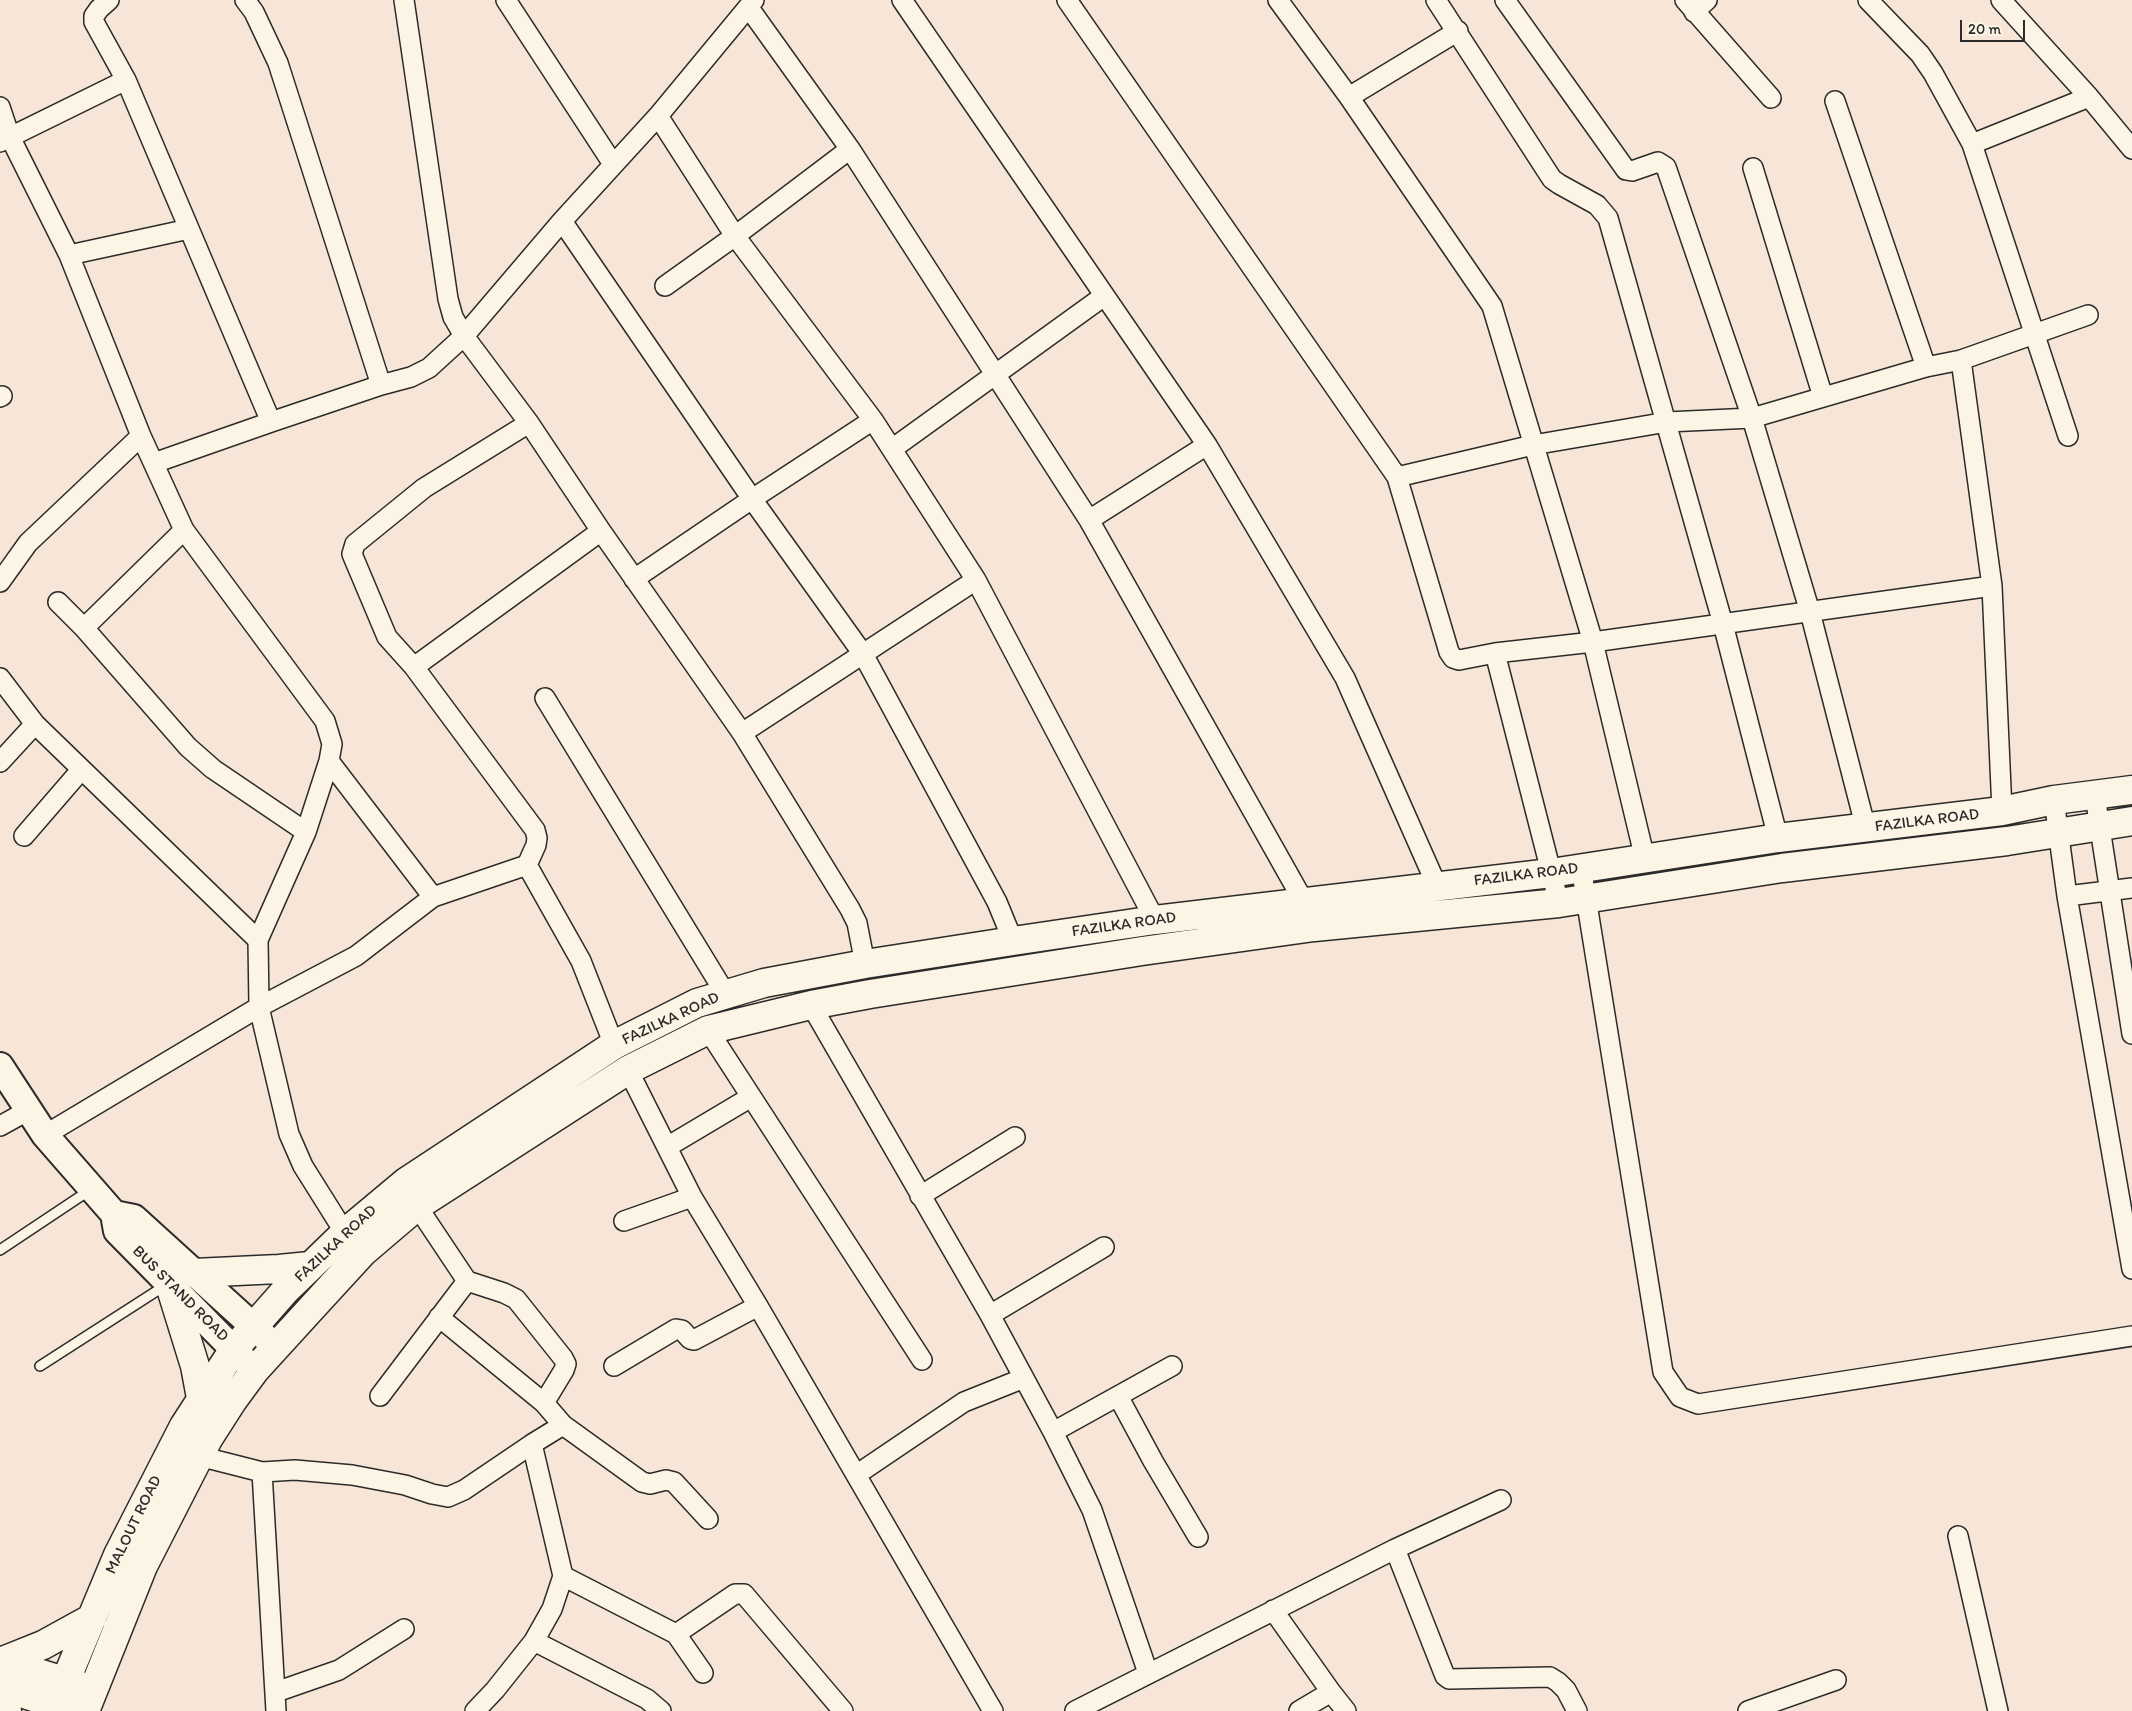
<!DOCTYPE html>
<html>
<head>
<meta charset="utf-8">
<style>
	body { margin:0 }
	#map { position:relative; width:2132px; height:1711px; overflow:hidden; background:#f7e5d8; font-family:Itim,sans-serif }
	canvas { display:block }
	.scale { position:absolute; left:1960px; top:20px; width:65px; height:22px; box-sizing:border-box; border:2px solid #2b2b2b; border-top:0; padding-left:6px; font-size:15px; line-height:18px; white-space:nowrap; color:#2b2b2b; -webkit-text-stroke:4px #fcf5e5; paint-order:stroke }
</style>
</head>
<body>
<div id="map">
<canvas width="2132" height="1711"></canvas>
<div class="scale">20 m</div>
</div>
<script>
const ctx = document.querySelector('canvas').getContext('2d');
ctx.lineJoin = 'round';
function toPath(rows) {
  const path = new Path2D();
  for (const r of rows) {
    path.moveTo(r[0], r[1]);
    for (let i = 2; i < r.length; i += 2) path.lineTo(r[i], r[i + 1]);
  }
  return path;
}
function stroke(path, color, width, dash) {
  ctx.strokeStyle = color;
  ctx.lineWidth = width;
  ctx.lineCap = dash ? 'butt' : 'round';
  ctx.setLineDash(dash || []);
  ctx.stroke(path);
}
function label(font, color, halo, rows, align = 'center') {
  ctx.font = font + ' Itim,sans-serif';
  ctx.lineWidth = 4;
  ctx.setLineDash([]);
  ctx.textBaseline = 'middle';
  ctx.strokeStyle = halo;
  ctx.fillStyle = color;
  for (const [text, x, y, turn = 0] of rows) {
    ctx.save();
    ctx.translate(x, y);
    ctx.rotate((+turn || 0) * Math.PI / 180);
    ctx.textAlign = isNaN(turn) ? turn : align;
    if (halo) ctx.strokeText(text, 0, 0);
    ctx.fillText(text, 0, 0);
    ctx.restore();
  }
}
const lane = toPath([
	[0,1250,90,1190],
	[40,1366,166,1285]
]);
const street = toPath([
	[109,0,99,9,94,16,94,22,126,80,271,422],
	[245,0,254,12,278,63,381,385],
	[404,0,448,299,453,317,464,336,529,423,601,531,742,733,850,909,857,923,865,964],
	[506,0,613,164],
	[902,0,1207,445,1345,678,1437,886],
	[1067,0,1397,477,1449,652,1453,658,1459,660,1495,653,1559,903],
	[1278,0,1349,97,1492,306,1593,642,1645,859],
	[1436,0,1552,179,1559,184,1597,205,1608,218,1723,624,1778,838],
	[1505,0,1626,170,1632,171,1658,162,1666,167,1752,418,1810,612,1866,829],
	[1685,0,1771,98],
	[1868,0,1920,54,1933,73,1972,144,2068,436],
	[2001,0,2089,97,2132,149],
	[749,8,850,149,1089,520,1304,902],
	[1694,12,1707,0],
	[1349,97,1458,31],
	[1835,101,1926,367],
	[0,107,10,137,69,255,141,436,184,530,325,721,332,744,329,761,306,832,258,940,259,1007,45,1135],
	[658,116,735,236,873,420,976,580,1155,920],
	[0,142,126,80],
	[1972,144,2089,97],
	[1753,168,1823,397],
	[562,221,752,499,863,654,997,902,1013,941],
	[69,255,189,229],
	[665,286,735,236,850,149],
	[1961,360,1992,586,2002,811],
	[0,397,2,396],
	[892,449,1104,296],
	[154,463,271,422,381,385,411,377,429,368,464,336,562,221,658,116,754,0],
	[1397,477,1533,445,1667,422,1752,418,1926,367,1961,360,2088,315],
	[1089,520,1207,445],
	[634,579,752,499,873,420],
	[0,582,28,543,141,436],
	[58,602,84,628,188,747,213,769,306,832],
	[84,628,184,530],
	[1495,653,1593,642,1992,586],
	[414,667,387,637,352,554,355,544,424,488,529,423],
	[0,678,35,724,258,940],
	[545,698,725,993],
	[742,733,976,580],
	[329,761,433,897,527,865,581,961,614,1045],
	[0,762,35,724],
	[2095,796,2132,1034],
	[2054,800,2067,896,2132,1269],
	[24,836,81,770],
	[527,865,536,845,537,838,535,830,414,667,601,531],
	[1581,867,1663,1372,1680,1397,1698,1404,2132,1336],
	[2067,896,2132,888],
	[811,1005,990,1315,1053,1432,1092,1510,1148,1673],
	[708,1030,922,1360],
	[628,1070,692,1197,758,1306,993,1711],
	[0,1126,29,1110],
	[667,1147,751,1097],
	[920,1196,1015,1137],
	[624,1221,692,1197],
	[345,1233,303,1166,289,1134,259,1007,356,956,433,897],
	[467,1281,504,1293,516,1299,563,1358,566,1364,564,1370,544,1403],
	[990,1315,1104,1247],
	[439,1317,544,1403,563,1425,642,1482,650,1484,666,1480,674,1482,708,1519],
	[614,1366,676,1329,682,1330,690,1339,694,1340,758,1306],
	[380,1396,467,1281,417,1206],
	[1118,1396,1153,1461,1198,1537],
	[563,1425,532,1444,563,1576,676,1634,703,1673],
	[1053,1432,1172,1366],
	[199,1456,262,1472,276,1711],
	[262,1472,295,1470,352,1475,405,1485,432,1494,448,1497,464,1490,532,1444],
	[856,1475,964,1402,1024,1378],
	[1958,1536,1998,1711],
	[1395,1549,1445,1676,1449,1679,1550,1677,1558,1682,1566,1690,1577,1711],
	[1273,1610,1331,1692],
	[676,1634,735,1594,744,1594,843,1711],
	[534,1641,647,1699,661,1711],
	[276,1692,339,1670,404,1629],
	[475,1711,495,1690,534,1641,552,1609,563,1576],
	[1075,1711,1395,1549,1501,1500],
	[1299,1711,1331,1692,1346,1711],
	[1748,1711,1836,1680]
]);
const secondary = toPath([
	[0,1066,45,1135,114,1214,117,1231,248,1364],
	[114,1214,134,1218,276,1347]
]);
const primary = toPath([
	[0,1661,93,1690],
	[0,1686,76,1711]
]);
const highway = toPath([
	[194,1273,279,1269,310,1266],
	[169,1282,195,1366,201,1398],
	[3,1661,43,1645,92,1618],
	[0,1697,7,1711],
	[53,1711,118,1555,184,1426,234,1349,285,1291,345,1233,406,1182,614,1045,697,1003,764,983,865,964,1013,941,1155,920,1551,873,1778,838,2002,811,2054,800,2132,790],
	[85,1711,143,1566,208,1439,233,1400,255,1370,307,1313,363,1252,417,1206,628,1070,708,1030,811,1005,870,994,1142,951,1314,927,1559,903,1782,868,2007,841,2132,821]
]);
stroke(lane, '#2b2b2b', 12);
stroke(street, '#2b2b2b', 22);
stroke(secondary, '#2b2b2b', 30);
stroke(primary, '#2b2b2b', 31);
stroke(highway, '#2b2b2b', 31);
stroke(lane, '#fcf5e5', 9);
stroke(street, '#fcf5e5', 19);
stroke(secondary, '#fcf5e5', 26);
stroke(primary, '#fcf5e5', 28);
stroke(highway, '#fcf5e5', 28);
label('16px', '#2b2b2b', '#fcf5e5', [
	["FAZILKA ROAD",1927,821,-7],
	["FAZILKA ROAD",1526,875,-7],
	["FAZILKA ROAD",1124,925,-8],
	["FAZILKA ROAD",671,1019,-25],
	["FAZILKA ROAD",336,1244,-43],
	["BUS STAND ROAD",180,1294,45],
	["MALOUT ROAD",134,1525,-64]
]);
</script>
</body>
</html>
